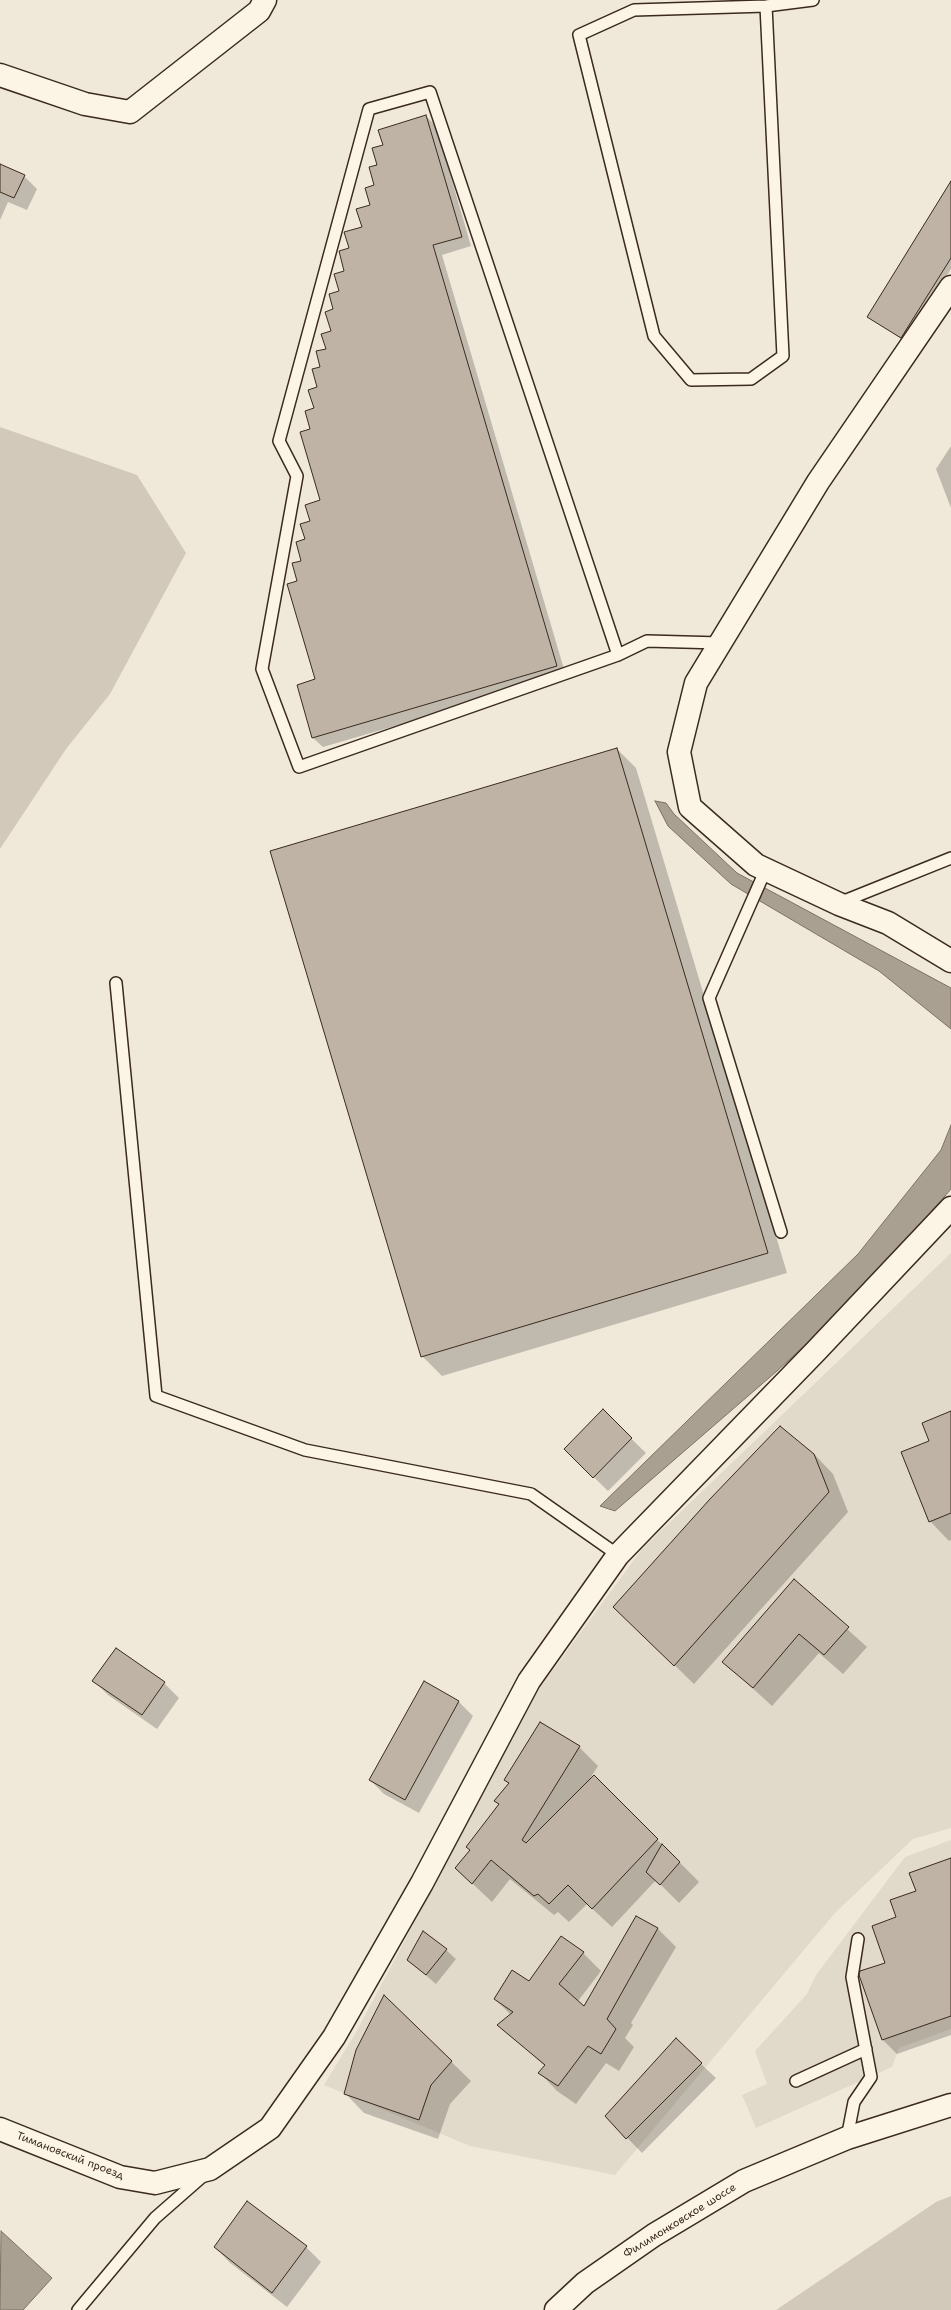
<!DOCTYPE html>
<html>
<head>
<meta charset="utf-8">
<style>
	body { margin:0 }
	canvas { display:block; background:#f0e9d9 }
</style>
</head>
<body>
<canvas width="951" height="2310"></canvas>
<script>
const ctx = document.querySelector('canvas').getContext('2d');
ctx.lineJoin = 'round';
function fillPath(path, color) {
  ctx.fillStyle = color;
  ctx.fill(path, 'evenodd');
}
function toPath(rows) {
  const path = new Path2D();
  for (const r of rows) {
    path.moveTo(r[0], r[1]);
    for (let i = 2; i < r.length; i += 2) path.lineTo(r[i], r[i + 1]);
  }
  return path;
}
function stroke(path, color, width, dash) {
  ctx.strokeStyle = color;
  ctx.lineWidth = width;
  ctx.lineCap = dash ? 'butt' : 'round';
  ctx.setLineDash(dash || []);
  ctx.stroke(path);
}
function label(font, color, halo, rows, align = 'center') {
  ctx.font = font + ' "Shantell Sans",sans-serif';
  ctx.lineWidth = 3;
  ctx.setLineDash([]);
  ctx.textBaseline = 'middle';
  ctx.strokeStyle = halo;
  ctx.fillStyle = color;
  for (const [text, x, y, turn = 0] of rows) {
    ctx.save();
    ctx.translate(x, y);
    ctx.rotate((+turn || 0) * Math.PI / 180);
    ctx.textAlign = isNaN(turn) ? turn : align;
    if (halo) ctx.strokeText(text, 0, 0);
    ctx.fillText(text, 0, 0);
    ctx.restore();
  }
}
fillPath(toPath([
	[951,1253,951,1828,913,1839,835,1913,615,2175,470,2146,324,2085,355,2034,539,1689,642,1549],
	[951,1840,951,2029,899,2048,892,2067,756,2128,742,2095,767,2084,755,2051,807,1994,816,1975,905,1857]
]), '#e1d9c9');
fillPath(toPath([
	[0,427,137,475,186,553,110,694,66,749,0,849],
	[951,2196,951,2310,776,2310,936,2202]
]), '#d2c9ba');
const water = toPath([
	[655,801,666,803,674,814,737,873,951,988,951,1029,879,971,731,884,668,826,655,801],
	[951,1125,951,1189,852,1302,777,1371,615,1511,600,1506,858,1254,941,1150,951,1125],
	[1,2231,52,2278,23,2310,0,2310,1,2231]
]);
fillPath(water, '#aaa091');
stroke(water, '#7e7163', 1);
fillPath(toPath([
	[426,116,436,126,471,246,442,255,566,676,323,747,313,738,316,680,298,582,311,522,321,501,311,430,322,367,350,249,363,228,371,206,384,146],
	[0,165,24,176,37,189,27,210,8,202,0,220],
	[951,182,951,269,906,342,868,317],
	[951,446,951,508,936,469],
	[617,749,636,768,787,1273,442,1376,422,1356],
	[603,1411,646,1453,608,1491,565,1449],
	[951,1413,951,1540,949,1541,930,1521,931,1442],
	[814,1454,833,1474,848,1512,694,1684,634,1626],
	[794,1581,867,1647,843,1674,819,1653,772,1706,724,1662],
	[94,1681,164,1683,179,1698,157,1729,108,1695],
	[424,1683,459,1702,473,1716,419,1813,384,1794,370,1780],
	[579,1747,598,1766,589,1780,594,1776,699,1882,679,1903,656,1880,612,1927,587,1904,569,1922,558,1912,554,1915,510,1879,492,1902,456,1868,471,1850,500,1805,496,1801,509,1784,505,1780],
	[951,1860,951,2035,897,2054,883,2040,886,1963,898,1918,917,1892],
	[637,1917,658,1929,676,1947,631,2023,633,2025,625,2038,634,2047,619,2071,606,2063,576,2104,557,2091,540,2073,545,2066,499,2025,511,2015,495,1999,529,1982,561,1937,583,1953,601,1971,578,2001,585,2007],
	[446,1950,456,1959,436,1984,408,1960],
	[384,1996,471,2081,450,2104,438,2139,364,2113,345,2093],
	[701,2064,716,2078,642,2153,606,2116],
	[247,2202,306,2247,321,2262,287,2307,229,2262,215,2247]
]), '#0003');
const building = toPath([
	[426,115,462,237,433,245,557,666,312,738,297,685,315,679,287,584,297,581,292,563,301,561,296,542,305,539,300,524,310,521,305,505,320,500,300,432,310,429,305,411,314,408,308,390,317,387,312,369,320,367,316,351,326,349,321,334,331,331,325,312,333,309,329,294,339,291,334,274,344,271,339,251,349,248,344,232,362,227,356,209,370,205,365,188,374,185,369,167,377,165,372,148,383,145,378,130,426,115],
	[0,164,25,175,14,198,0,192,0,164],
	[951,181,951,258,901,338,867,317,951,181],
	[617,748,768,1253,421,1357,270,851,617,748],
	[603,1409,632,1438,593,1478,564,1449,603,1409],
	[951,1411,951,1513,929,1522,901,1452,929,1441,922,1423,951,1411],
	[780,1426,814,1454,829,1492,674,1666,613,1607,710,1499,780,1426],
	[794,1579,849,1627,824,1655,799,1634,753,1688,722,1662,794,1579],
	[116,1648,165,1682,142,1715,92,1681,116,1648],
	[424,1681,459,1701,405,1800,369,1780,424,1681],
	[540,1722,580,1746,522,1840,526,1843,594,1775,658,1839,592,1909,568,1885,549,1904,538,1894,534,1896,491,1860,472,1884,455,1868,470,1850,466,1847,499,1804,494,1801,509,1783,504,1780,540,1722],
	[662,1844,680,1862,660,1885,646,1872,662,1844],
	[951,1858,951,2016,882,2040,859,1975,860,1971,885,1963,872,1926,896,1917,890,1900,916,1891,909,1873,951,1858],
	[636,1916,658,1928,607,2019,616,2029,601,2054,588,2046,558,2086,538,2073,545,2065,497,2025,513,2012,494,1999,512,1970,529,1981,561,1936,584,1952,559,1984,584,2006,636,1916],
	[423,1931,447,1949,426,1975,407,1960,423,1931],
	[384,1995,452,2061,431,2085,419,2120,344,2094,356,2050,384,1995],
	[676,2038,702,2063,626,2139,605,2116,676,2038],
	[247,2201,307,2246,272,2293,214,2247,247,2201]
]);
fillPath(building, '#beb3a4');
stroke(building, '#3b2a1e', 1);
const lane = toPath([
	[766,6,783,356,751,379,691,380,654,336,579,35,634,10,766,6,813,0],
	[618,655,430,92,369,109,279,441,297,476,262,669,299,767,618,655,647,641,720,643],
	[766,869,709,998,781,1232],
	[839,903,951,858],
	[116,983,156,1396,305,1450,531,1494,618,1555],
	[796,2081,866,2049],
	[847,2138,854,2102,871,2077,852,1977,858,1939],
	[78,2310,155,2218,204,2175]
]);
const street = toPath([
	[0,75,85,104,130,112,259,11,265,0],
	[951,287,818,482,696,683,679,752,690,807,756,865,839,904,888,923,951,961],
	[0,2129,120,2177,155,2183,210,2169,270,2128,334,2037,422,1883,529,1681,618,1555,816,1351,951,1208]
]);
const secondary = toPath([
	[556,2310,585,2283,654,2235,744,2181,847,2138,951,2105]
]);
stroke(lane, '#3b2a1e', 14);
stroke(street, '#3b2a1e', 25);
stroke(secondary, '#3b2a1e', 25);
stroke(lane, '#fcf5e5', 11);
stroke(street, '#fcf5e5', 22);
stroke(secondary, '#fcf5e5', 22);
label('11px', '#3b2a1e', '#fcf5e5', [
	["Тимановский проезд",70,2156,21],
	["Филимонковское шоссе",680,2221,-32]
]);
</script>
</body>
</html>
